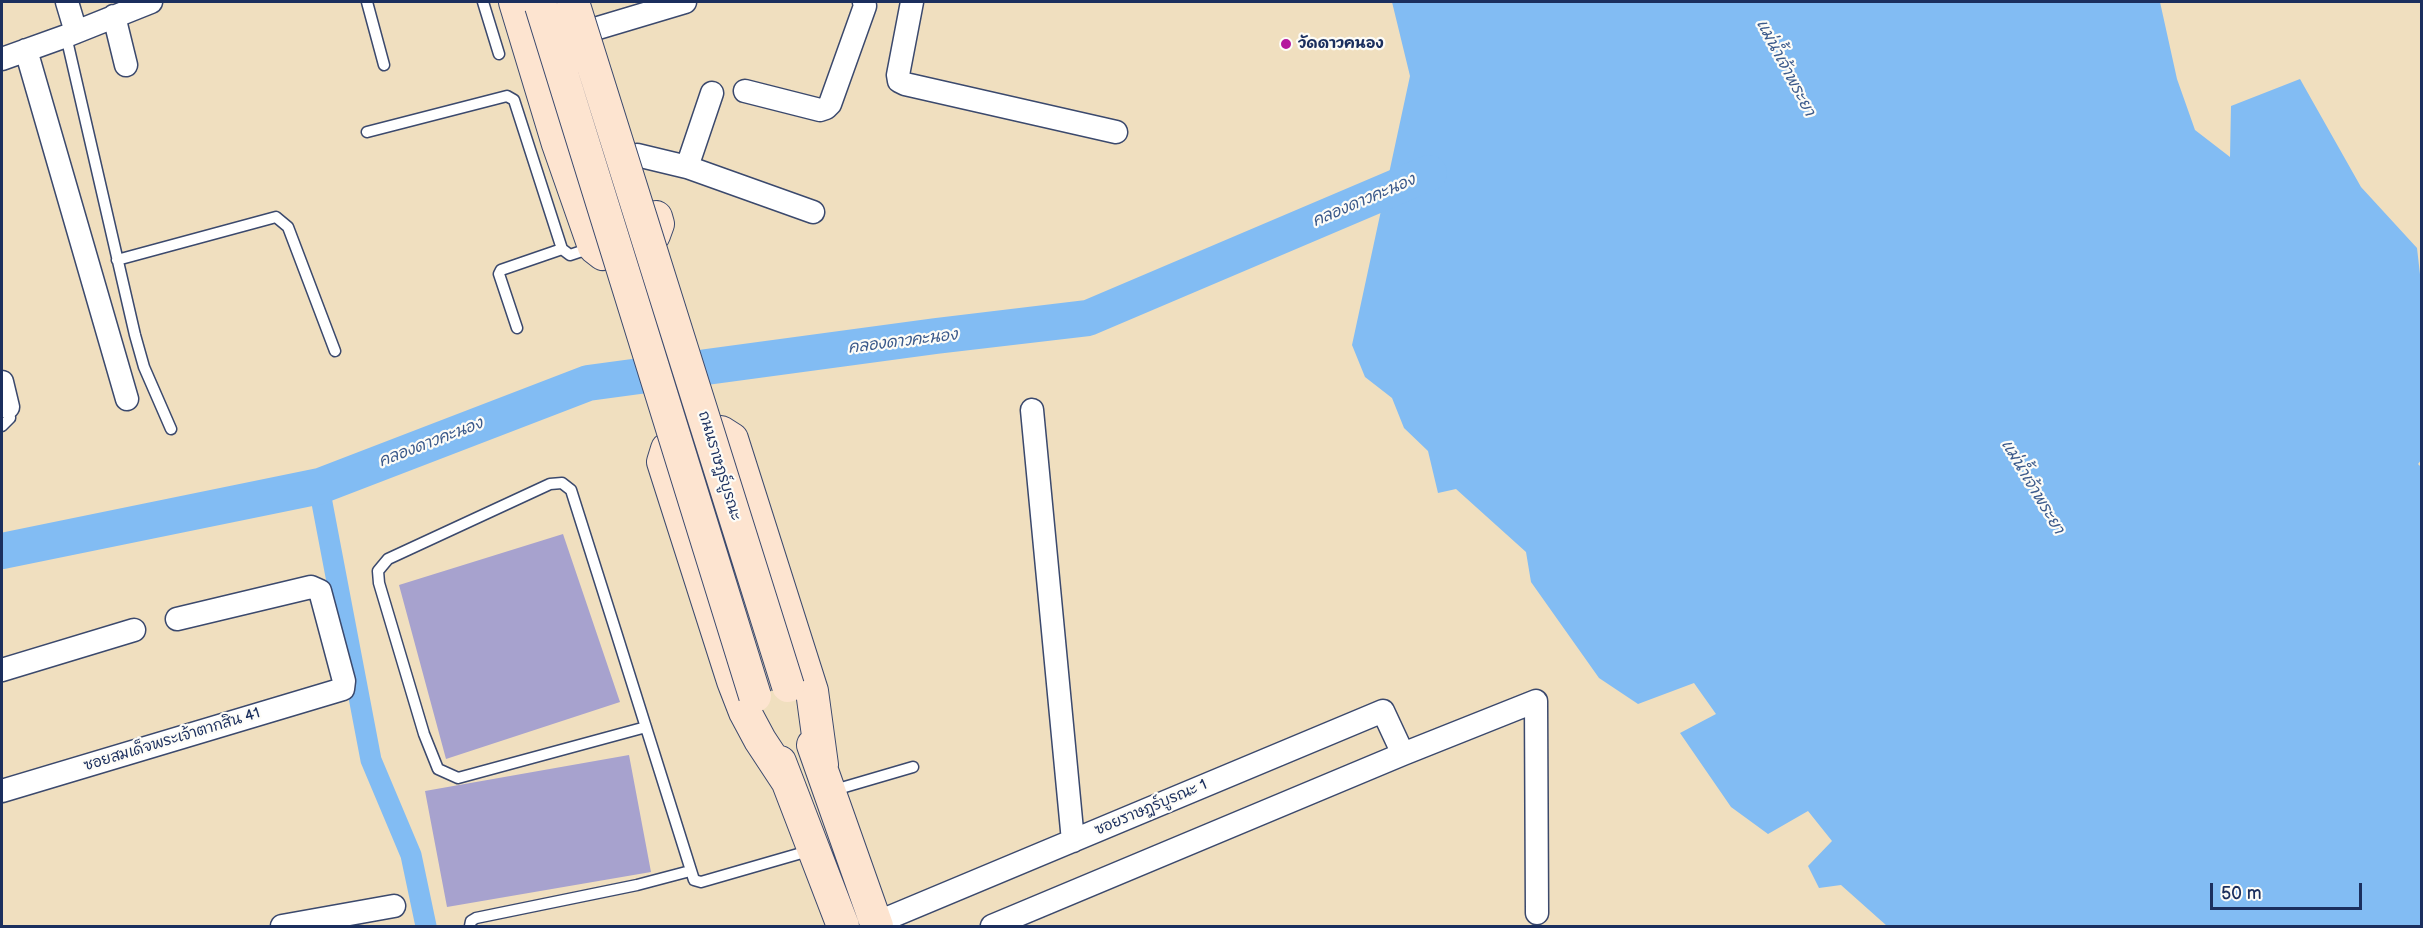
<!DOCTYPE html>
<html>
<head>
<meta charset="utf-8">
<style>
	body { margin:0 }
	#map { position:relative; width:2423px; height:928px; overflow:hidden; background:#f0dfbf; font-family:"Balsamiq Sans",sans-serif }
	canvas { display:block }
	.frame { position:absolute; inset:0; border:3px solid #1b2f5e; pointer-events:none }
	.scale { position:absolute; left:2210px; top:883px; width:152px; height:27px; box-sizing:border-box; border:3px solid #1b2f5e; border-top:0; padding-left:8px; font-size:18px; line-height:21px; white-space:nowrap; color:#1b2f5e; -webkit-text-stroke:4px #fdfcf7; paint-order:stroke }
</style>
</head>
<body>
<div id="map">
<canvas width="2423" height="928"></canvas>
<div class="frame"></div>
<div class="scale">50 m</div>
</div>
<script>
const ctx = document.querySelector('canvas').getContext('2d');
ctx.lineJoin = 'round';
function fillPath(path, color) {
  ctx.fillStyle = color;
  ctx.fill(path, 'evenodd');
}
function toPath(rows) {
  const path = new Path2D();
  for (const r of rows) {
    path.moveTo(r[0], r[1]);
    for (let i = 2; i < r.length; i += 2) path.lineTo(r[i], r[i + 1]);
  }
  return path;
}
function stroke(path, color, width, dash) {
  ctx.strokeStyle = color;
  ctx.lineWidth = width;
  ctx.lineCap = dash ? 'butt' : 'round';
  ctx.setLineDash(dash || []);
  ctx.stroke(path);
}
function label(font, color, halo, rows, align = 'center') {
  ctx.font = font + ' "Balsamiq Sans","Playpen Sans Thai",sans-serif';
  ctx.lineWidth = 4.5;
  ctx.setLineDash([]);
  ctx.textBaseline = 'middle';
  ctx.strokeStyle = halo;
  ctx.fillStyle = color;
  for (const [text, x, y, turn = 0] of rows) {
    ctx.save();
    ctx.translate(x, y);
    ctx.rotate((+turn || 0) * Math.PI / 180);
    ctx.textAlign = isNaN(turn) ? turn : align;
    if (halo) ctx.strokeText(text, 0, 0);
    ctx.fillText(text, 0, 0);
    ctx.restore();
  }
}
fillPath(toPath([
	[1392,2,2160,2,2177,79,2195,130,2230,157,2231,106,2300,79,2361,187,2417,248,2422,292,2422,459,2418,464,2422,468,2421,926,1887,926,1841,885,1819,888,1808,866,1832,841,1808,811,1768,834,1731,807,1680,733,1716,714,1694,683,1638,704,1599,678,1531,582,1526,552,1456,489,1438,493,1428,451,1404,428,1392,398,1365,377,1352,345,1410,76]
]), '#82bcf3');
stroke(toPath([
	[319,487,371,760,411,855,426,926]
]), '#82bcf3', 21);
stroke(toPath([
	[2,551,320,486,588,383,936,336,1088,318,1429,173]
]), '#82bcf3', 36);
fillPath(toPath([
	[563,534,620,702,446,759,399,585],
	[629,755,651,872,447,907,425,791]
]), '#a7a2ce');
const lane = toPath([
	[367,2,384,65],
	[483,2,499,54],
	[66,36,135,335,144,367,171,429],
	[367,132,507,96,514,100,562,249,570,255,591,248],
	[117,260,276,217,288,227,335,351],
	[517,328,499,274,501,270,562,249],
	[2,426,10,418,8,407],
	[646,727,458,778,438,769,424,734,379,583,378,571,388,559,550,484,562,483,571,490,616,632,694,880,701,882,812,850],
	[831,791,913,767],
	[470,926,471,921,476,918,637,885,690,871]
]);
const street = toPath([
	[67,2,76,32],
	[912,2,898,75,899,81,905,84,1116,132],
	[114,16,126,65],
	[598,28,685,2],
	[26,50,127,399],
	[2,59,66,36,151,2],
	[745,91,820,110,826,108,830,104,865,6,864,2],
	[637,155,687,167,813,212],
	[687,167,712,93],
	[2,382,8,407],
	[1032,410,1073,841],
	[2,670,134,630],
	[2,791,343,689,344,681,320,591,311,587,177,619],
	[876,923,1383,711,1403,754],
	[282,926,394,906],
	[992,926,1403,754,1536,701,1537,913]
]);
const secondary = toPath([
	[515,2,558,144,594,247,603,254,654,235,658,224,656,217],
	[813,745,877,926],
	[780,762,843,926],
	[787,781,760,740,745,712,733,681,663,462,667,449,721,432,732,439,812,691,822,765]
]);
stroke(lane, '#3b496d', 13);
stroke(street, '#3b496d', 25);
stroke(secondary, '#3b496d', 34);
stroke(lane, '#fff', 10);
stroke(street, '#fff', 22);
stroke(secondary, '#fde4d0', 32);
const secondaryBridge = toPath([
	[573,2,788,686],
	[541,6,755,696]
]);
stroke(secondaryBridge, '#3b496d', 34, []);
stroke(secondaryBridge, '#fde4d0', 32);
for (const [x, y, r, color] of [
	[1286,44,6,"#b5179e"]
]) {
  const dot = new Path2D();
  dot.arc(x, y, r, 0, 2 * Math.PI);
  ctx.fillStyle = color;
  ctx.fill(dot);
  stroke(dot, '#fdfcf7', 2);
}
label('bold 15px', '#1b2f5e', '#fdfcf7', [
	["วัดดาวคนอง",1298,44]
], 'left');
label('15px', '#1b2f5e', '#fdfcf7', [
	["ถนนราษฎร์บูรณะ",719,466,73],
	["ซอยสมเด็จพระเจ้าตากสิน 41",172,740,-17],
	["ซอยราษฎร์บูรณะ 1",1151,808,-23]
]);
label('italic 16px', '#3a598b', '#fdfcf7', [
	["แม่น้ำเจ้าพระยา",1785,68,62],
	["คลองดาวคะนอง",1364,201,-23],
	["คลองดาวคะนอง",903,342,-7],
	["คลองดาวคะนอง",431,443,-21],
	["แม่น้ำเจ้าพระยา",2032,487,59]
]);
</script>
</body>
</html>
